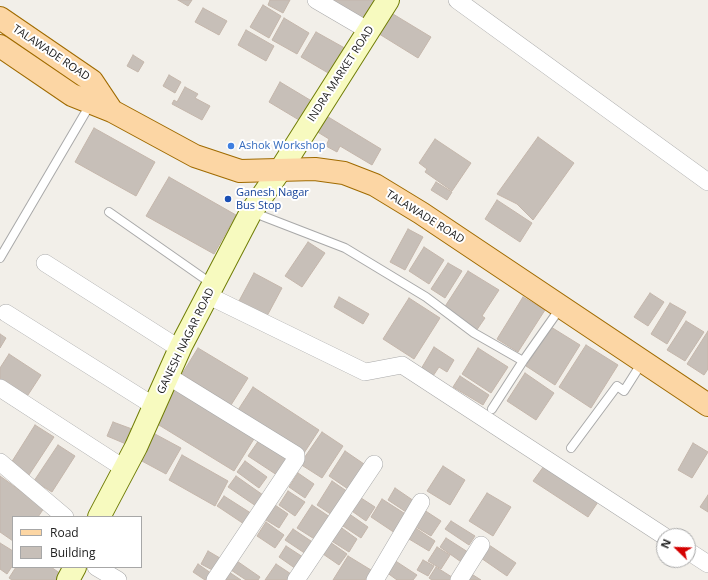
<!DOCTYPE html>
<html>
<head>
<meta charset="utf-8">
<style>
	body { margin:0 }
	#map { position:relative; width:708px; height:580px; overflow:hidden; background:#f2efe9; font-family:"Open Sans",sans-serif }
	canvas { display:block }
	.legend { position:absolute; left:12px; top:516px; width:130px; height:52px; box-sizing:border-box; background:#fff; border:1px solid #a7a7a7; margin:0; padding:5px 7px; list-style:none; font-size:12px; color:#222 }
	.legend li { display:flex; align-items:center; gap:8px; height:20px }
	.legend b { width:20px; border:1px solid #a7a7a7 }
	.north { position:absolute; left:656px; top:528px; width:40px; height:40px; box-sizing:border-box; background:#fff; border:1px solid #a7a7a7; border-radius:50%; rotate:293deg; font-size:11px; font-weight:700; line-height:16px; text-align:center; color:#222 }
	.north::after { content:''; display:block; margin:auto; width:14px; height:18px; background:#d40000; clip-path:polygon(50% 0,100% 100%,50% 72%,0 100%) }
</style>
</head>
<body>
<div id="map">
<canvas width="708" height="580"></canvas>
<ul class="legend">
<li><b style="height:5px;background:#fcd6a4"></b>Road</li>
<li><b style="height:11px;background:#c7bfb8"></b>Building</li>
</ul>
<div class="north">N</div>
</div>
<script>
const ctx = document.querySelector('canvas').getContext('2d');
ctx.lineJoin = 'round';
function fillPath(path, color) {
  ctx.fillStyle = color;
  ctx.fill(path, 'evenodd');
}
function toPath(rows) {
  const path = new Path2D();
  for (const r of rows) {
    path.moveTo(r[0], r[1]);
    for (let i = 2; i < r.length; i += 2) path.lineTo(r[i], r[i + 1]);
  }
  return path;
}
function stroke(path, color, width, dash) {
  ctx.strokeStyle = color;
  ctx.lineWidth = width;
  ctx.lineCap = dash ? 'butt' : 'round';
  ctx.setLineDash(dash || []);
  ctx.stroke(path);
}
function label(font, color, halo, rows, align = 'center') {
  ctx.font = font + ' "Open Sans",sans-serif';
  ctx.lineWidth = 4;
  ctx.setLineDash([]);
  ctx.textBaseline = 'middle';
  ctx.strokeStyle = halo;
  ctx.fillStyle = color;
  for (const [text, x, y, turn = 0] of rows) {
    ctx.save();
    ctx.translate(x, y);
    ctx.rotate((+turn || 0) * Math.PI / 180);
    ctx.textAlign = isNaN(turn) ? turn : align;
    if (halo) ctx.strokeText(text, 0, 0);
    ctx.fillText(text, 0, 0);
    ctx.restore();
  }
}
const building = toPath([
	[178,0,192,0,188,6,178,0],
	[270,0,290,0,283,13,268,5,270,0],
	[329,0,375,0,361,21,329,0],
	[263,5,281,16,269,38,250,27,263,5],
	[203,8,227,21,219,35,195,22,203,8],
	[388,11,431,37,418,58,376,32,388,11],
	[284,18,309,33,297,54,272,40,284,18],
	[246,30,274,46,266,61,238,45,246,30],
	[316,32,350,51,335,77,301,57,316,32],
	[133,55,144,62,138,72,127,66,133,55],
	[169,75,181,82,175,93,163,86,169,75],
	[280,82,315,103,304,123,269,102,280,82],
	[185,87,198,94,195,98,210,106,202,120,172,104,174,100,177,102,185,87],
	[320,112,381,149,372,165,340,146,337,152,326,146,329,139,311,128,320,112],
	[94,128,155,162,136,196,75,162,94,128],
	[538,137,574,163,533,220,517,204,497,194,538,137],
	[435,139,471,163,452,191,425,172,427,169,419,163,435,139],
	[169,177,236,215,214,254,146,216,169,177],
	[436,182,452,192,447,200,431,190,436,182],
	[497,200,532,223,520,242,485,219,497,200],
	[408,229,423,237,405,270,390,262,408,229],
	[308,242,325,253,302,287,285,276,308,242],
	[424,247,444,260,429,284,409,271,424,247],
	[448,263,462,271,445,298,431,289,448,263],
	[468,271,499,290,482,316,485,318,476,331,444,308,468,271],
	[254,273,282,288,267,316,239,301,254,273],
	[650,293,664,302,648,326,634,317,650,293],
	[339,297,369,314,363,324,334,307,339,297],
	[523,297,545,310,518,352,497,339,523,297],
	[409,298,440,318,414,359,383,339,409,298],
	[670,303,686,312,667,344,651,334,670,303],
	[686,321,704,332,685,361,667,350,686,321],
	[551,327,580,345,555,385,526,366,551,327],
	[708,331,708,369,704,375,687,364,708,331],
	[0,334,6,338,0,348,0,334],
	[586,345,618,365,591,408,559,387,586,345],
	[434,347,454,360,447,372,439,367,433,376,421,369,434,347],
	[198,348,248,378,231,405,182,374,198,348],
	[478,348,508,367,491,393,462,374,478,348],
	[9,354,41,375,26,398,0,381,0,368,9,354],
	[525,373,554,393,536,420,507,401,525,373],
	[460,376,489,395,483,405,453,387,460,376],
	[177,385,257,434,234,471,154,422,177,385],
	[253,387,319,430,304,453,238,410,253,387],
	[113,422,132,429,126,444,107,436,113,422],
	[35,425,54,437,29,475,11,463,35,425],
	[322,432,343,446,322,478,300,464,322,432],
	[155,434,181,448,166,474,140,460,155,434],
	[259,440,289,460,280,477,248,456,259,440],
	[693,443,708,452,692,478,678,470,693,443],
	[58,445,75,456,52,492,34,481,58,445],
	[345,451,364,464,348,489,329,476,345,451],
	[182,455,228,481,215,506,169,480,182,455],
	[245,461,267,477,259,488,237,472,245,461],
	[443,466,465,480,450,505,427,491,443,466],
	[544,466,598,502,588,517,533,481,544,466],
	[298,473,314,484,305,498,289,487,298,473],
	[0,476,44,508,38,517,13,517,13,541,0,532,0,476],
	[236,476,263,495,256,506,228,487,236,476],
	[332,481,348,492,332,515,317,505,332,481],
	[395,488,414,501,406,512,388,500,395,488],
	[288,491,305,502,295,516,279,505,288,491],
	[487,493,511,507,493,536,469,521,487,493],
	[708,495,708,512,700,507,708,495],
	[224,496,257,517,250,528,217,506,224,496],
	[358,496,375,507,366,521,349,509,358,496],
	[382,499,407,515,395,533,371,517,382,499],
	[275,505,288,514,279,528,266,520,275,505],
	[312,505,330,517,316,540,297,528,312,505],
	[421,508,441,521,431,536,411,524,421,508],
	[348,513,368,527,361,538,340,524,348,513],
	[451,521,475,536,469,545,445,529,451,521],
	[266,522,284,535,275,548,257,536,266,522],
	[411,525,435,541,429,551,404,536,411,525],
	[339,526,357,539,349,552,330,540,339,526],
	[293,529,314,543,306,554,285,540,293,529],
	[446,538,471,554,464,564,440,547,446,538],
	[330,542,347,554,339,565,323,554,330,542],
	[0,543,13,551,13,565,7,574,0,569,0,543],
	[486,543,516,563,507,576,478,556,486,543],
	[286,546,306,559,299,571,279,557,286,546],
	[437,547,450,555,441,569,428,561,437,547],
	[208,551,225,561,218,573,201,564,208,551],
	[348,556,371,570,365,580,333,580,348,556],
	[234,559,260,577,258,580,246,580,228,568,234,559],
	[394,560,417,575,413,580,397,580,386,572,394,560],
	[423,560,434,566,428,576,417,570,423,560],
	[198,564,215,576,212,580,205,580,193,572,198,564],
	[276,564,294,576,292,580,265,580,276,564],
	[16,567,51,567,61,574,56,580,12,580,9,578,16,567],
	[436,567,455,579,454,580,432,580,429,578,436,567],
	[229,572,241,580,224,580,229,572],
	[470,573,481,580,465,580,470,573]
]);
fillPath(building, '#c7bfb8');
stroke(building, '#c4b6ab', 1);
const lane = toPath([
	[109,212,212,284],
	[252,212,345,248,426,297,474,333,523,361,561,307],
	[0,258,91,103],
	[492,409,523,361],
	[571,448,617,386,624,391,643,361]
]);
const street = toPath([
	[316,0,369,31],
	[457,0,708,182],
	[45,263,180,349],
	[207,295,365,372,402,365,664,536],
	[6,313,154,406],
	[168,376,296,455,296,459,215,580],
	[0,388,125,469],
	[0,462,65,517],
	[688,551,708,564],
	[96,567,118,580],
	[296,580,374,464],
	[375,580,421,502],
	[459,580,481,545]
]);
const secondary = toPath([
	[99,517,136,447,181,346,251,212,281,169,388,0],
	[68,580,75,567]
]);
const primary = toPath([
	[0,18,92,81,112,111],
	[0,46,72,95,112,111,195,156,240,171,315,169,344,173,375,185,421,213,708,405]
]);
stroke(lane, '#a9a9a9', 10);
stroke(street, '#a9a9a9', 18);
stroke(secondary, '#707d05', 24);
stroke(primary, '#a06b00', 24);
stroke(lane, '#fff', 8);
stroke(street, '#fff', 17);
stroke(secondary, '#f7fabf', 22);
stroke(primary, '#fcd6a4', 22);
for (const [x, y, r, color] of [
	[231,146,4,"#3f7fe0"],
	[228,199,4,"#1a4fb4"]
]) {
  const dot = new Path2D();
  dot.arc(x, y, r, 0, 2 * Math.PI);
  ctx.fillStyle = color;
  ctx.fill(dot);
  stroke(dot, '#fff', 1.5);
}
label('11px', '#222', '#fff', [
	["TALAWADE ROAD",51,53,34],
	["INDRA MARKET ROAD",341,74,-57],
	["TALAWADE ROAD",425,217,32],
	["GANESH NAGAR ROAD",186,341,-64]
]);
label('11px', '#366cbe', '#fff', [
	["Ashok Workshop",239,146]
], 'left');
label('11px', '#164399', '#fff', [
	["Ganesh Nagar",236,193],
	["Bus Stop",236,206]
], 'left');
</script>
</body>
</html>
